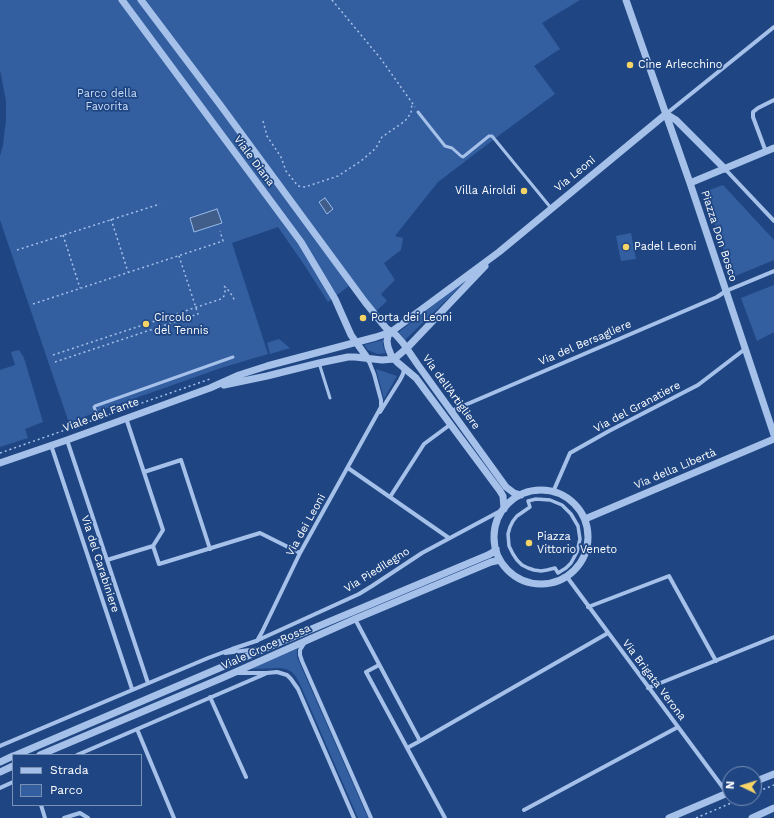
<!DOCTYPE html>
<html>
<head>
<meta charset="utf-8">
<style>
	body { margin:0 }
	#map { position:relative; width:774px; height:818px; overflow:hidden; background:#1f4683; font-family:"Work Sans",sans-serif }
	canvas { display:block }
	.legend { position:absolute; left:12px; top:754px; width:130px; height:52px; box-sizing:border-box; background:#1f4683; border:1px solid #7990b5; margin:0; padding:5px 7px; list-style:none; font-size:12px; color:#fff }
	.legend li { display:flex; align-items:center; gap:8px; height:20px }
	.legend b { width:20px; border:1px solid #7990b5 }
	.north { position:absolute; left:722px; top:766px; width:40px; height:40px; box-sizing:border-box; background:#1f4683; border:1px solid #7990b5; border-radius:50%; rotate:274deg; font-size:11px; font-weight:700; line-height:16px; text-align:center; color:#fff }
	.north::after { content:''; display:block; margin:auto; width:14px; height:18px; background:#f7d466; clip-path:polygon(50% 0,100% 100%,50% 72%,0 100%) }
</style>
</head>
<body>
<div id="map">
<canvas width="774" height="818"></canvas>
<ul class="legend">
<li><b style="height:5px;background:#a6c1e9"></b>Strada</li>
<li><b style="height:11px;background:#335fa1"></b>Parco</li>
</ul>
<div class="north">N</div>
</div>
<script>
const ctx = document.querySelector('canvas').getContext('2d');
ctx.lineJoin = 'round';
function fillPath(path, color) {
  ctx.fillStyle = color;
  ctx.fill(path, 'evenodd');
}
function toPath(rows) {
  const path = new Path2D();
  for (const r of rows) {
    if (r.length === 3) {
      path.moveTo(r[0] + r[2], r[1]);
      path.arc(r[0], r[1], r[2], 0, 2 * Math.PI);
      continue;
    }
    path.moveTo(r[0], r[1]);
    for (let i = 2; i < r.length; i += 2) path.lineTo(r[i], r[i + 1]);
  }
  return path;
}
function stroke(path, color, width, dash) {
  ctx.strokeStyle = color;
  ctx.lineWidth = width;
  ctx.lineCap = dash ? 'butt' : 'round';
  ctx.setLineDash(dash || []);
  ctx.stroke(path);
}
function label(font, color, halo, rows, align = 'center') {
  ctx.font = font + ' "Work Sans",sans-serif';
  ctx.lineWidth = 3.5;
  ctx.setLineDash([]);
  ctx.textBaseline = 'middle';
  ctx.strokeStyle = halo;
  ctx.fillStyle = color;
  for (const [text, x, y, turn = 0] of rows) {
    ctx.save();
    ctx.translate(x, y);
    ctx.rotate((+turn || 0) * Math.PI / 180);
    ctx.textAlign = isNaN(turn) ? turn : align;
    if (halo) ctx.strokeText(text, 0, 0);
    ctx.fillText(text, 0, 0);
    ctx.restore();
  }
}
fillPath(toPath([
	[0,0,580,0,542,23,560,49,534,66,555,94,501,134,438,182,395,236,403,238,401,250,384,263,395,280,381,294,387,301,375,312,354,282,328,302,305,266,278,227,232,243,268,354,221,368,96,412,69,423,0,220,0,156,3,145,6,120,6,101,0,70],
	[723,185,774,240,774,260,733,277,704,192],
	[631,233,636,259,621,261,616,236],
	[460,284,462,285,405,340,399,332],
	[774,285,774,332,757,341,741,298],
	[279,339,290,348,270,354,267,343],
	[383,340,383,346,386,353,378,354,375,353,368,350,364,345],
	[19,350,24,358,43,422,25,429,28,438,0,447,0,370,15,365,11,352],
	[376,369,397,376,384,399],
	[297,649,297,657,368,818,358,818,299,682,296,677,292,672,286,669,280,668,250,669]
]), '#335fa1');
const water = toPath([
	[325,198,333,209,327,214,319,202,325,198],
	[217,209,222,223,194,232,190,218,217,209]
]);
fillPath(water, '#415d8a');
stroke(water, '#99bbeb', 1);
stroke(toPath([
	[332,0,381,59,415,107],
	[263,121,267,136,281,157,286,171,298,186,305,187,338,176,361,161,376,148,382,137,405,121,411,113,412,103],
	[111,219,128,272],
	[63,235,80,288],
	[17,250,160,204],
	[224,286,230,292,235,301],
	[33,304,223,241,220,231],
	[53,355,221,299,224,296,226,287],
	[55,362,198,314,179,256],
	[0,453,210,379],
	[754,793,774,785],
	[696,818,743,798]
]), '#a6c1e9', 1.5, [2, 3]);
stroke(toPath([
	[418,112,445,146,452,148,461,156,463,157,489,136,492,136,551,208],
	[319,363,330,398],
	[96,412,94,407,95,406,233,357]
]), '#a6c1e9', 3);
stroke(toPath([
	[536,499,550,500,562,505,571,514,578,526,580,539,577,552,571,563,566,568,558,573,555,568,547,570,541,571,534,570,528,568,522,565,517,560,513,554,509,546,508,534,510,527,513,521,517,516,530,507,528,501,536,499]
]), '#a6c1e9', 3.5);
stroke(toPath([
	[666,114,774,27],
	[766,152,753,117,753,112,758,108,774,100],
	[725,169,774,221],
	[451,411,717,297,726,291,774,271],
	[380,412,400,380,403,374,404,368],
	[126,418,163,530,153,546,159,564,260,533,300,553],
	[67,440,148,683],
	[51,445,132,689],
	[348,468,449,538],
	[144,472,181,460,210,549],
	[553,492,570,453,609,431,698,385,745,349],
	[390,497,424,444,451,424],
	[107,560,153,546],
	[567,577,727,793],
	[588,607,669,576,716,661],
	[355,619,420,741],
	[257,641,262,632,300,553,375,418,381,407,381,400,374,374,368,359],
	[305,642,300,650,300,655,302,661,371,818],
	[225,653,258,649],
	[379,665,366,672,445,818],
	[237,673,267,673,277,672,287,675,291,679,298,689,354,818],
	[648,688,774,637],
	[210,697,246,777],
	[137,729,174,818],
	[0,746,208,658,232,649,256,641,359,594,372,586,422,553,491,516,504,509],
	[407,748,420,741,608,633],
	[77,755,265,674],
	[0,788,13,782],
	[41,805,45,818],
	[524,810,678,727],
	[64,818,80,813,88,818]
]), '#a6c1e9', 4);
stroke(toPath([
	[122,0,301,242,335,299,351,335,368,359],
	[141,0,221,106,365,302,386,328,396,335,403,343,418,365,506,487,514,493,521,495],
	[626,0,690,183,774,435],
	[666,114,676,120,725,169],
	[690,183,774,148],
	[391,332,388,336,387,341,388,347,391,355,397,362,416,378,500,491,503,496,504,509],
	[224,385,267,376,319,363,348,357,355,357,382,360,394,359,407,348,485,266],
	[0,463,67,440,210,388,239,375,267,366,376,337,391,332,499,252,666,114],
	[541,537,47],
	[585,519,774,439],
	[16,755,264,649,488,555,492,553,496,549],
	[40,755,222,678,355,619,491,562,500,560],
	[0,762,13,756],
	[0,772,13,766],
	[754,782,774,774],
	[669,818,730,792],
	[752,818,774,808]
]), '#a6c1e9', 7);
for (const [x, y, r, color] of [
	[630,65,4,"#f7d466"],
	[524,191,4,"#f7d466"],
	[626,247,4,"#f7d466"],
	[363,318,4,"#f7d466"],
	[146,324,4,"#f7d466"],
	[529,543,4,"#f7d466"]
]) {
  const dot = new Path2D();
  dot.arc(x, y, r, 0, 2 * Math.PI);
  ctx.fillStyle = color;
  ctx.fill(dot);
  stroke(dot, '#1f4683', 1.5);
}
label('11px', '#fff', '#1f4683', [
	["Cine Arlecchino",638,65],
	["Villa Airoldi",516,191,"right"],
	["Padel Leoni",634,247],
	["Circolo",154,318],
	["del Tennis",154,331],
	["Porta dei Leoni",371,318],
	["Piazza",537,537],
	["Vittorio Veneto",537,550]
], 'left');
label('11px', '#cadcf7', '#1f4683', [
	["Parco della",107,94],
	["Favorita",107,107]
]);
label('11px', '#fff', '#1f4683', [
	["Viale Diana",254,161,53],
	["Via Leoni",575,174,-39],
	["Piazza Don Bosco",719,236,72],
	["Via del Bersagliere",585,343,-23],
	["Via dell'Artigliere",451,392,54],
	["Via del Granatiere",637,407,-28],
	["Viale del Fante",101,415,-20],
	["Via della Libertà",675,469,-23],
	["Via dei Leoni",306,525,-61],
	["Via del Carabiniere",100,564,72],
	["Via Piedilegno",377,570,-32],
	["Viale Croce Rossa",266,647,-24],
	["Via Brigata Verona",654,680,53]
]);
</script>
</body>
</html>
